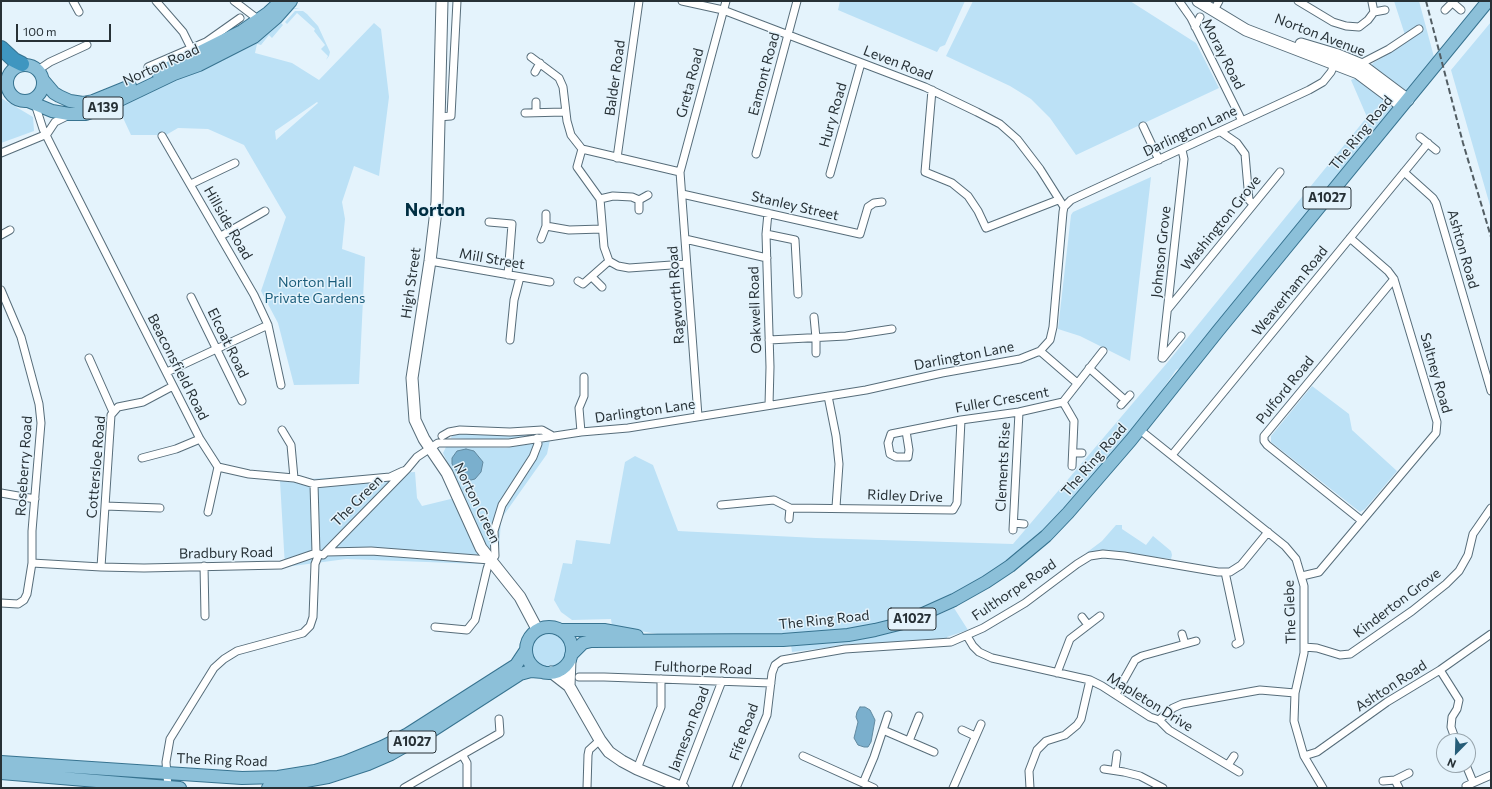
<!DOCTYPE html>
<html>
<head>
<meta charset="utf-8">
<style>
	body { margin:0 }
	#map { position:relative; width:1492px; height:789px; overflow:hidden; background:#e4f3fc; font-family:Commissioner,sans-serif }
	canvas { display:block }
	.frame { position:absolute; inset:0; border:2px solid #273136; pointer-events:none }
	.north { position:absolute; left:1436px; top:733px; width:40px; height:40px; box-sizing:border-box; background:#e4f3fc; border:1px solid #98a5ad; border-radius:50%; rotate:203deg; font-size:11px; font-weight:700; line-height:16px; text-align:center; color:#273136 }
	.north::after { content:''; display:block; margin:auto; width:14px; height:18px; background:#265d78; clip-path:polygon(50% 0,100% 100%,50% 72%,0 100%) }
	.scale { position:absolute; left:16px; top:24px; width:95px; height:18px; box-sizing:border-box; border:2px solid #273136; border-top:0; padding-left:5px; font-size:12px; line-height:14px; white-space:nowrap; color:#273136; -webkit-text-stroke:3px #e4f3fc; paint-order:stroke }
</style>
</head>
<body>
<div id="map">
<canvas width="1492" height="789"></canvas>
<div class="frame"></div>
<div class="north">N</div>
<div class="scale">100 m</div>
</div>
<script>
const ctx = document.querySelector('canvas').getContext('2d');
ctx.lineJoin = 'round';
function fillPath(path, color) {
  ctx.fillStyle = color;
  ctx.fill(path, 'evenodd');
}
function toPath(rows) {
  const path = new Path2D();
  for (const r of rows) {
    if (r.length === 3) {
      path.moveTo(r[0] + r[2], r[1]);
      path.arc(r[0], r[1], r[2], 0, 2 * Math.PI);
      continue;
    }
    path.moveTo(r[0], r[1]);
    for (let i = 2; i < r.length; i += 2) path.lineTo(r[i], r[i + 1]);
  }
  return path;
}
function stroke(path, color, width, dash) {
  ctx.strokeStyle = color;
  ctx.lineWidth = width;
  ctx.lineCap = dash ? 'butt' : 'round';
  ctx.setLineDash(dash || []);
  ctx.stroke(path);
}
function label(font, color, halo, rows, align = 'center') {
  ctx.font = font + ' Commissioner,sans-serif';
  ctx.lineWidth = 3;
  ctx.setLineDash([]);
  ctx.textBaseline = 'middle';
  ctx.strokeStyle = halo;
  ctx.fillStyle = color;
  for (const [text, x, y, turn = 0] of rows) {
    ctx.save();
    ctx.translate(x, y);
    ctx.rotate((+turn || 0) * Math.PI / 180);
    ctx.textAlign = isNaN(turn) ? turn : align;
    if (halo) ctx.strokeText(text, 0, 0);
    ctx.fillText(text, 0, 0);
    ctx.restore();
  }
}
fillPath(toPath([
	[840,1,965,1,945,45,940,47,937,52,838,10],
	[973,1,1130,1,1196,43,1219,88,1076,155,1050,118,1031,99,1010,86,946,56],
	[1394,1,1419,1,1434,57,1406,91,1399,91,1370,68,1373,63,1410,40,1405,35],
	[294,8,300,9,294,9,281,23,283,25,272,38,269,35,261,45,257,44,255,53,292,63,319,80,374,23,381,29,389,97,379,176,354,166,342,202,345,219,342,249,365,257,359,384,294,385,278,323,261,291,286,217,244,145,208,129,178,128,166,135,131,135,118,107,230,55],
	[317,102,318,103,276,140,275,131],
	[295,11,303,11,307,14,318,26,330,52,329,56,326,60,328,56,321,49,325,45,314,31,315,29,297,13,287,24,285,22],
	[1491,22,1491,209,1451,70],
	[1357,77,1391,103,1392,110,1188,364,1176,370,1156,399,1105,464,1052,525,991,574,946,599,889,622,848,630,762,636,663,635,612,626,611,619,572,620,561,612,554,600,563,563,572,564,576,540,610,544,625,462,635,456,653,465,678,531,816,538,1013,544,1167,363,1367,117,1351,80],
	[1,98,33,117,34,131,1,143],
	[1151,177,1130,361,1080,336,1058,329,1071,215,1073,212],
	[1312,386,1349,414,1352,430,1397,471,1365,509,1360,512,1271,442,1271,436],
	[453,433,541,433,541,434,520,438,483,440,451,438],
	[550,440,547,454,501,519,499,552,480,564,346,559,285,567,280,481,415,472,417,498,422,506,463,496,443,453,446,447,506,448],
	[1116,525,1122,525,1122,529,1146,545,1153,536,1171,551,1172,555,1171,559,1108,551,1086,553,1102,541],
	[954,608,968,630,947,637,947,639,848,645,792,652,791,645,830,643,895,631,919,623],
	[549,650,18]
]), '#bce1f6');
const water = toPath([
	[466,449,474,451,483,462,481,472,475,479,471,480,466,480,460,476,452,464,452,458,457,451,466,449],
	[860,707,865,707,870,710,875,720,871,742,868,747,864,747,858,745,854,738,858,722,856,717,857,712,860,707]
]);
fillPath(water, '#7aafcd');
stroke(water, '#6189a0', 1);
const street = toPath([
	[73,1,79,12],
	[156,1,183,32,193,52],
	[234,1,259,20],
	[682,1,723,10,925,87,977,112,1000,124,1017,139,1040,169,1064,207],
	[1179,1,1191,18,1242,121],
	[1298,1,1333,22,1346,26,1359,27,1368,20,1374,12],
	[1372,2,1374,12,1385,10],
	[1453,3,1461,10],
	[1214,10,1219,1],
	[1445,10,1454,1],
	[1195,27,1200,17],
	[531,57,559,78,563,87,567,121,571,135,582,149,680,172],
	[148,67,206,42,240,18],
	[1359,67,1360,64,1389,49,1419,29],
	[38,70,50,62,87,45],
	[535,72,540,63],
	[932,90,925,172,952,183,968,196,978,211,986,228,1058,200],
	[35,104,43,129,51,145,200,439,218,467,249,474,294,478,314,484,390,477,403,471],
	[536,112,536,102],
	[525,113,564,112],
	[438,117,451,116,457,1],
	[1143,126,1159,160],
	[1221,132,1237,143,1245,154,1249,200,1253,204],
	[162,136,254,295,268,325,281,385],
	[1420,137,1436,150],
	[582,149,577,167,600,199,604,247,609,261,618,266,629,268,686,264],
	[1,153,47,134,55,122,69,115],
	[756,154,797,1],
	[617,158,639,1],
	[1404,172,1433,198,1436,203,1491,391],
	[830,174,861,63],
	[191,184,235,163],
	[682,194,860,234,868,207,874,203,882,202],
	[600,199,613,196,632,197,639,200],
	[639,210,639,200,648,195],
	[768,213,766,234,770,367,769,405],
	[489,222,512,224,508,275],
	[546,226,569,230,602,229],
	[766,234,795,240,798,294],
	[1,235,10,230],
	[221,236,265,211],
	[541,239,546,226,546,214],
	[685,239,767,258],
	[430,261,550,282],
	[592,277,602,287],
	[578,281,583,284,609,261],
	[1,290,21,337,39,404,41,423,32,531,32,563,27,594,24,600,18,604,1,603],
	[191,297,242,401],
	[1168,309,1280,172],
	[814,317,816,338,816,353],
	[510,340,514,300,520,277],
	[769,340,846,336,892,329],
	[1040,351,1077,383],
	[89,358,113,412],
	[1162,358,1184,159,1182,150],
	[1163,358,1181,336],
	[1089,368,1125,400],
	[167,372,268,325],
	[828,396,836,436,839,464,836,507],
	[1063,402,1074,421,1072,466],
	[1121,405,1130,395],
	[698,416,680,172,726,1],
	[282,430,291,445,294,478],
	[1140,430,1285,546,1296,559,1304,586,1304,653,1295,693,1294,721,1304,756,1323,788],
	[906,431,909,450,908,457,896,457,890,454,888,443,891,434,961,420,1019,412,1063,402,1103,351],
	[581,432,579,408,584,396,584,377],
	[442,436,449,432,460,430,510,432,542,430,551,435],
	[1073,453,1082,453],
	[1172,455,1428,143],
	[142,458,176,449,200,439],
	[314,484,316,553],
	[1,493,35,499],
	[721,505,774,500,790,508,789,519],
	[105,506,160,508],
	[790,508,953,510,957,503,961,420],
	[208,512,218,467],
	[1362,521,1267,445,1264,441,1264,436,1394,279],
	[1014,523,1024,524],
	[1013,530,1019,412],
	[326,552,407,469,417,457,438,443,509,443,581,432,628,428,866,390,942,373,1020,359,1040,351,1050,340,1053,327,1063,212,1064,207,1071,200,1309,90,1323,82,1331,72,1336,61],
	[32,563,101,567,144,568,281,565,316,553,323,555,326,552,371,551,490,560],
	[204,566,205,616],
	[101,567,111,415,118,407,143,402,173,386],
	[1225,572,1240,642,1236,644],
	[1302,576,1319,572,1436,433,1437,422,1394,279,1388,271,1350,238],
	[1082,617,1088,625],
	[435,627,467,630,475,620,487,569,490,560,495,556,494,531,502,505,533,457,538,444,537,438],
	[1182,634,1185,644],
	[967,636,973,646,979,652,992,658,1090,680,1102,686,1150,717,1159,720,1169,730,1239,772],
	[1304,647,1317,648,1340,655,1350,654,1412,611,1446,584,1459,571,1468,555,1473,534,1491,508],
	[1440,670,1459,700,1457,709,1452,717,1451,727,1456,741],
	[1057,673,1070,639,1100,616],
	[579,677,604,677,771,683],
	[1116,694,1135,660,1142,656,1196,641],
	[1159,720,1173,708,1182,704,1260,690,1295,693],
	[883,730,934,752],
	[962,730,975,736],
	[909,741,919,716],
	[463,756,467,763,467,788],
	[803,756,874,788],
	[1304,756,1317,752,1387,702,1440,670,1491,634],
	[1228,765,1234,756],
	[1466,765,1473,782],
	[637,769,661,707,661,679],
	[1104,769,1124,772,1140,776,1163,788],
	[1115,770,1117,754],
	[1395,780,1399,788],
	[1383,781,1395,780,1409,773],
	[863,783,874,757,888,715],
	[1466,786,1491,775],
	[681,787,722,681],
	[168,788,166,762,170,739,214,668,224,659,237,651,303,633,310,626,313,617,315,564,319,554],
	[404,788,500,733,499,719],
	[587,788,588,755,589,750,600,740],
	[736,788,767,715,772,673,775,665,782,660,845,649,951,642,983,628,1025,603,1077,564,1090,556,1103,554,1124,556,1218,572,1230,572,1241,565,1268,532],
	[953,788,981,724],
	[1030,788,1029,771,1037,750,1046,741,1065,735,1077,725,1081,719,1090,680]
]);
const secondary = toPath([
	[442,1,437,202,430,261,412,378,415,420,424,439,447,473,481,548,520,597,537,629],
	[1198,1,1246,30,1358,73,1402,106],
	[1301,44,1338,55,1360,64,1408,100],
	[570,660,569,686,600,740,609,752,622,761,637,769,683,788],
	[551,672,569,686]
]);
const primary = toPath([
	[25,83,18],
	[158,73,242,31,268,13,281,1],
	[43,80,54,93,59,96,70,101,83,103,93,101,130,86],
	[28,101,52,111,69,114,86,114,103,108,174,74,199,65,254,37,276,18,291,1],
	[549,650,23],
	[560,630,604,630,637,636],
	[571,655,583,643,591,641,783,640,848,635,875,630,903,623,954,600,986,582,1010,566,1046,536,1068,513,1131,440,1218,331,1488,1],
	[1,762,242,778,278,777,315,771,345,762,382,747,408,734,516,665,526,650],
	[1,773,180,788],
	[268,788,328,777,368,764,391,754,430,732,520,674,531,671,543,672]
]);
const highway = toPath([
	[1,48,14,60,22,64]
]);
stroke(street, '#576d7a', 9);
stroke(secondary, '#576d7a', 13);
stroke(primary, '#377390', 14);
stroke(highway, '#377390', 16);
stroke(street, '#fff', 7);
stroke(secondary, '#fff', 11);
stroke(primary, '#8cc0d9', 12);
stroke(highway, '#3f96c0', 14);
stroke(toPath([
	[1426,1,1463,143,1491,237]
]), '#525d63', 2, [6, 3]);
for (const [x, y, w] of [
	[103,108,40],
	[1327,198,48],
	[912,619,48],
	[412,742,48]
]) {
  const box = new Path2D();
  box.roundRect(x - w / 2, y - 11, w, 22, 3);
  ctx.fillStyle = '#e4f3fc';
  ctx.fill(box);
  stroke(box, '#273136', 1);
}
label('bold 13px', '#273136', null, [
	["A139",103,108],
	["A1027",1327,198],
	["A1027",912,619],
	["A1027",412,742]
]);
label('14px', '#273136', '#e4f3fc', [
	["Norton Avenue",1320,35,21],
	["Moray Road",1223,54,63],
	["Leven Road",898,63,21],
	["Norton Road",161,65,-24],
	["Eamont Road",764,74,-75],
	["Balder Road",615,78,-82],
	["Greta Road",690,83,-75],
	["Hury Road",833,115,-74],
	["Darlington Lane",1190,131,-25],
	["The Ring Road",1361,133,-51],
	["Stanley Street",795,206,13],
	["Hillside Road",228,223,60],
	["Washington Grove",1221,223,-51],
	["Ashton Road",1463,249,74],
	["Johnson Grove",1161,252,-84],
	["Mill Street",492,259,10],
	["High Street",411,283,-82],
	["Weaverham Road",1290,291,-51],
	["Ragworth Road",676,295,-94],
	["Oakwell Road",755,310,-92],
	["Elcoat Road",228,343,64],
	["Darlington Lane",964,356,-11],
	["Beaconsfield Road",178,367,63],
	["Saltney Road",1436,373,74],
	["Pulford Road",1285,390,-51],
	["Fuller Crescent",1002,400,-10],
	["Darlington Lane",645,411,-8],
	["The Ring Road",1094,460,-49],
	["Roseberry Road",24,466,-86],
	["Cottersloe Road",96,467,-85],
	["Clements Rise",1003,467,-87],
	["Ridley Drive",905,496,2],
	["The Green",357,501,-45],
	["Norton Green",477,503,64],
	["Bradbury Road",226,553,-1],
	["Fulthorpe Road",1014,590,-34],
	["Kinderton Grove",1397,603,-37],
	["The Glebe",1290,612,-92],
	["The Ring Road",824,620,-6],
	["Fulthorpe Road",703,668,2],
	["Ashton Road",1391,686,-33],
	["Mapleton Drive",1150,702,32],
	["Jameson Road",689,729,-69],
	["Fife Road",744,732,-70],
	["The Ring Road",222,760,2]
]);
label('14px', '#1b5d7b', '#e4f3fc', [
	["Norton Hall",315,282],
	["Private Gardens",315,298]
]);
label('bold 18px', '#002e42', '#e4f3fc', [
	["Norton",435,210]
]);
</script>
</body>
</html>
